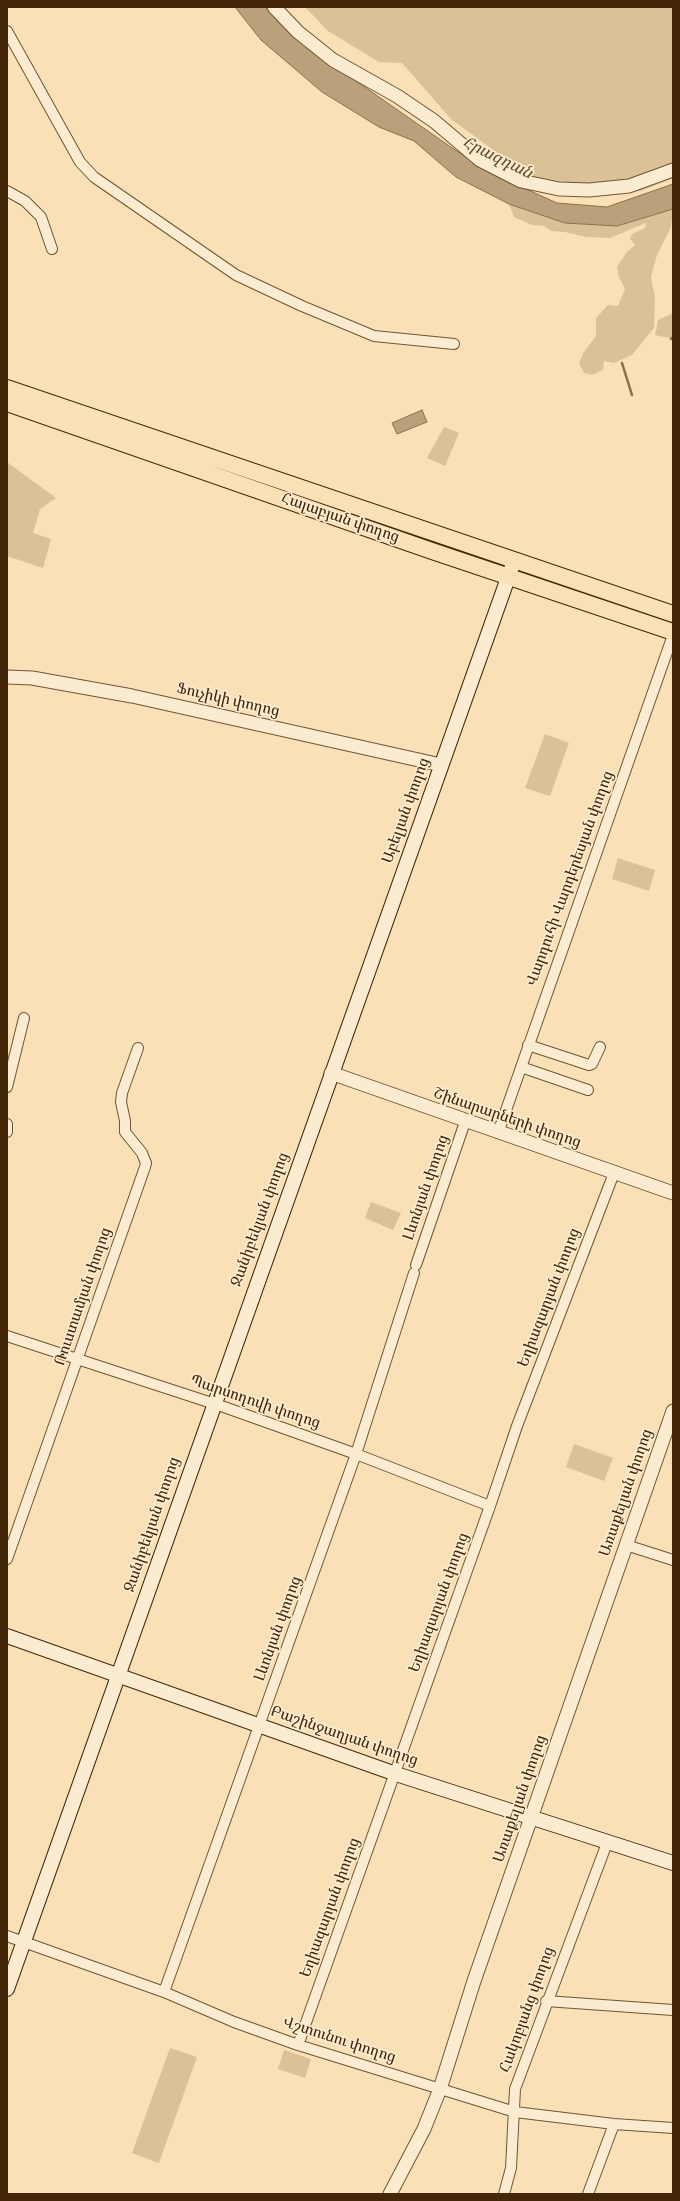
<!DOCTYPE html>
<html>
<head>
<meta charset="utf-8">
<style>
	body { margin:0 }
	#map { position:relative; width:680px; height:2201px; overflow:hidden; background:#f9e0b6; font-family:"IM FELL DW Pica",serif }
	canvas { display:block }
	.frame { position:absolute; inset:0; border:8px solid #432708; pointer-events:none }
</style>
</head>
<body>
<div id="map">
<canvas width="680" height="2201"></canvas>
<div class="frame"></div>
</div>
<script>
const ctx = document.querySelector('canvas').getContext('2d');
ctx.lineJoin = 'round';
function fillPath(path, color) {
  ctx.fillStyle = color;
  ctx.fill(path, 'evenodd');
}
function toPath(rows) {
  const path = new Path2D();
  for (const r of rows) {
    path.moveTo(r[0], r[1]);
    for (let i = 2; i < r.length; i += 2) path.lineTo(r[i], r[i + 1]);
  }
  return path;
}
function stroke(path, color, width, dash) {
  ctx.strokeStyle = color;
  ctx.lineWidth = width;
  ctx.lineCap = dash ? 'butt' : 'round';
  ctx.setLineDash(dash || []);
  ctx.stroke(path);
}
function label(font, color, halo, rows, align = 'center') {
  ctx.font = font + ' "IM FELL DW Pica","Noto Serif Armenian",serif';
  ctx.lineWidth = 3.5;
  ctx.setLineDash([]);
  ctx.textBaseline = 'middle';
  ctx.strokeStyle = halo;
  ctx.fillStyle = color;
  for (const [text, x, y, turn = 0] of rows) {
    ctx.save();
    ctx.translate(x, y);
    ctx.rotate((+turn || 0) * Math.PI / 180);
    ctx.textAlign = isNaN(turn) ? turn : align;
    if (halo) ctx.strokeText(text, 0, 0);
    ctx.fillText(text, 0, 0);
    ctx.restore();
  }
}
fillPath(toPath([
	[305,7,673,7,673,178,641,191,596,194,545,188,451,119,402,63,379,62,328,31],
	[509,204,565,223,617,226,673,209,671,227,657,255,651,277,655,297,654,328,632,355,614,363,604,361,603,370,592,375,584,373,579,363,584,352,596,336,596,318,608,305,618,306,625,289,619,277,617,267,627,252,635,245,630,239,632,234,645,228,646,223,610,238,586,237,565,232,551,231,544,226,532,225,514,217],
	[673,313,673,339,655,335,658,320],
	[444,427,459,433,445,466,427,458],
	[7,462,56,498,40,509,33,533,51,539,43,568,7,556],
	[545,734,569,743,550,796,525,788],
	[618,858,655,870,649,891,612,879],
	[371,1202,401,1213,393,1230,365,1218],
	[574,1444,613,1458,604,1481,566,1467],
	[170,2048,197,2057,159,2163,132,2153],
	[284,2050,311,2059,305,2078,278,2069]
]), '#dac198');
const water = toPath([
	[235,7,265,7,333,65,458,152,515,184,557,203,607,207,673,184,673,209,617,226,565,223,509,204,456,177,414,141,379,127,322,92,261,40,235,7],
	[422,410,427,422,397,434,392,423,422,410]
]);
fillPath(water, '#bba17b');
stroke(water, '#8b704d', 1);
stroke(toPath([
	[671,339,673,337],
	[622,363,632,395]
]), '#8b704d', 2.5);
const minor = toPath([
	[7,31,80,162,94,177,236,275,302,306,374,336,454,344],
	[7,191,25,201,41,217,52,249],
	[528,1045,589,1065,592,1064,600,1047],
	[521,1067,588,1090],
	[7,1087,24,1018],
	[7,1124,7,1132],
	[498,1133,673,635],
	[416,1265,465,1122],
	[7,1336,224,1407,356,1454,490,1506],
	[626,1545,673,1560],
	[7,1559,145,1167,146,1163,142,1153,125,1132,125,1121,121,1102,122,1093,138,1048],
	[7,1936,164,1992,234,2022,298,2045,515,2112,614,2124,673,2128],
	[164,1992,356,1454,414,1273],
	[546,2001,673,2010],
	[298,2045,490,1506,517,1426,614,1173],
	[504,2194,511,2168,515,2089,607,1843],
	[588,2194,614,2124]
]);
const tertiary = toPath([
	[274,7,298,32,333,60,397,96,434,121,480,160,521,181,559,189,589,190,629,186,673,170],
	[7,677,32,678,132,696,441,765],
	[331,1073,673,1193],
	[390,2194,424,2129,440,2089,474,1981,673,1411]
]);
const secondary = toPath([
	[7,1636,396,1774,673,1863],
	[7,1989,514,561]
]);
const primary = toPath([
	[7,388,673,614],
	[7,403,432,551,673,632]
]);
stroke(minor, '#705534', 12);
stroke(tertiary, '#705534', 15);
stroke(secondary, '#432708', 16);
stroke(primary, '#432708', 18);
stroke(minor, '#fbebd0', 10);
stroke(tertiary, '#fbebd0', 13);
stroke(secondary, '#fbebd0', 14);
stroke(primary, '#f9e0b6', 16);
label('15px', '#432708', '#fbebd0', [
	["Հալաբյան փողոց",340,519,19],
	["Ֆուչիկի փողոց",228,701,13],
	["Աբելյան փողոց",407,811,-70],
	["Վարդուհի Վարդերեսյան փողոց",571,879,-70],
	["Շինարարների փողոց",507,1119,19],
	["Լևոնյան փողոց",427,1188,-71],
	["Ջանիբեկյան փողոց",261,1220,-70],
	["Ռուստամյան փողոց",84,1297,-71],
	["Եղիազարյան փողոց",550,1298,-69],
	["Պարսողովի փողոց",255,1403,19],
	["Առաքելյան փողոց",627,1493,-71],
	["Ջանիբեկյան փողոց",153,1525,-71],
	["Եղիազարյան փողոց",440,1603,-70],
	["Լևոնյան փողոց",279,1629,-70],
	["Բաշինջաղյան փողոց",344,1737,19],
	["Առաքելյան փողոց",521,1799,-71],
	["Եղիազարյան փողոց",331,1908,-70],
	["Հակոբյանց փողոց",528,2010,-70],
	["Վշտունու փողոց",339,2041,18]
]);
label('italic 16px', '#674c2a', '#fbebd0', [
	["Հրազդան",497,159,26]
]);
</script>
</body>
</html>
